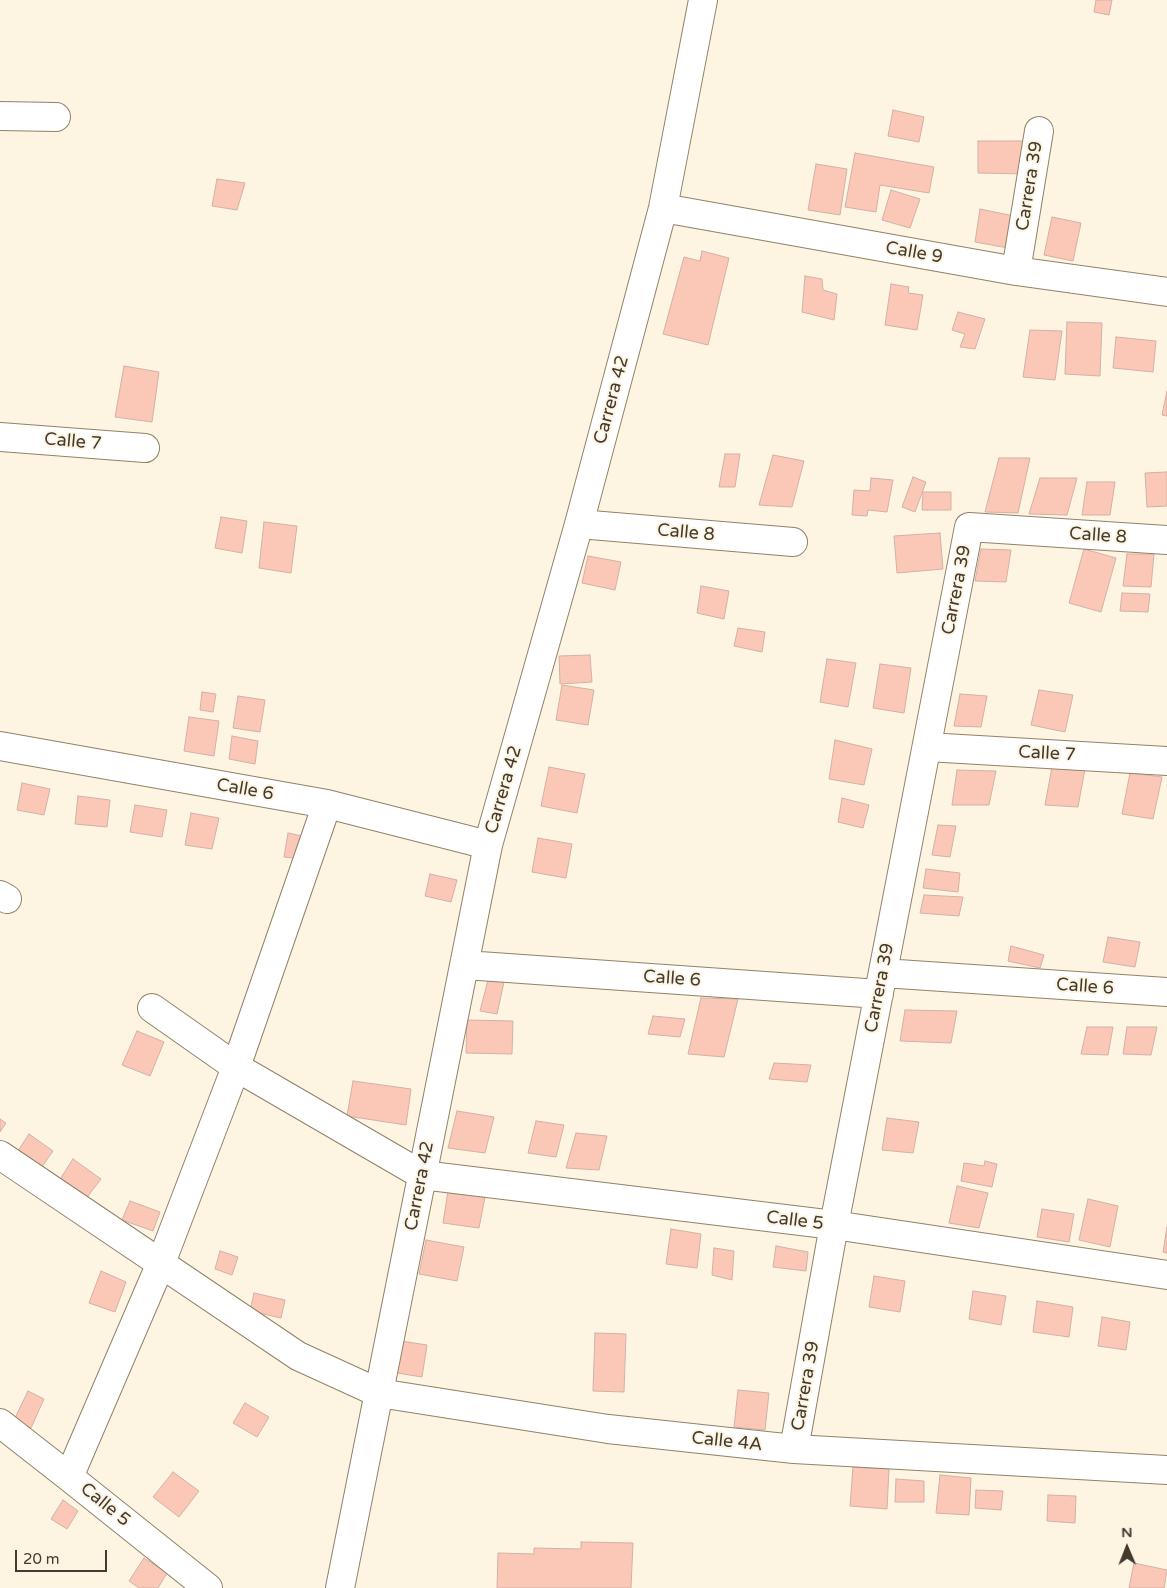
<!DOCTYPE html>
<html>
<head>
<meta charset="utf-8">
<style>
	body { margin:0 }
	#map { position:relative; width:1167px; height:1588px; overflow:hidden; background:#fef4e2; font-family:"Varela Round",sans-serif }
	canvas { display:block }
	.north { position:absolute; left:1102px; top:1523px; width:50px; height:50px; -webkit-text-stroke:4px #fef4e2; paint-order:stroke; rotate:359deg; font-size:14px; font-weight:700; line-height:20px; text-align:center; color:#423b2f }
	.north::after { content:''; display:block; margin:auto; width:18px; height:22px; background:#423b2f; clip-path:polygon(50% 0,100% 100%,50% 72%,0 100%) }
	.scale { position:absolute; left:15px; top:1550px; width:92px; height:22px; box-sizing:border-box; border:2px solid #423b2f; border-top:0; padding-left:6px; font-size:15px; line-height:18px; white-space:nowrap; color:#423b2f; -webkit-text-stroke:4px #fef4e2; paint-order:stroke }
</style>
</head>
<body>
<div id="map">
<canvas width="1167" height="1588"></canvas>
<div class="north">N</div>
<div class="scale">20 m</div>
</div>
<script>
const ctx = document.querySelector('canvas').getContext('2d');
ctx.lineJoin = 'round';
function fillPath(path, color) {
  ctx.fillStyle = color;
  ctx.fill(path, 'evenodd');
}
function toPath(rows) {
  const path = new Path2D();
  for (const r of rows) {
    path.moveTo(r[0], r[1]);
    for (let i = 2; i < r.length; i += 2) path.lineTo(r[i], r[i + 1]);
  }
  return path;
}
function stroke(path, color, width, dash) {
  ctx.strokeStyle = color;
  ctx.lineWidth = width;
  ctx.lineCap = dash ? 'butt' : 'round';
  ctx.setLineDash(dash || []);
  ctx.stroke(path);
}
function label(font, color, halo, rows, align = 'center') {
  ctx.font = font + ' "Varela Round",sans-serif';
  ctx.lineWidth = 4;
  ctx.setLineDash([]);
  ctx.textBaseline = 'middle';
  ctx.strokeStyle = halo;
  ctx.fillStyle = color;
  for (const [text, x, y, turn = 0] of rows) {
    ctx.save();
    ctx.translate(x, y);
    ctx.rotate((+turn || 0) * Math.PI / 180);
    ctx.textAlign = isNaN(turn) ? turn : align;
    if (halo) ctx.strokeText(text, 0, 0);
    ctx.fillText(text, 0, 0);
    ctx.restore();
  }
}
const building = toPath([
	[1096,0,1112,0,1109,15,1094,12,1096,0],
	[893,110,924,117,919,142,888,136,893,110],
	[978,141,1025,141,1025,174,978,173,978,141],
	[855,153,934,167,929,193,880,185,876,212,845,207,855,153],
	[816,164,847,169,840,215,808,210,816,164],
	[217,179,245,183,237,210,212,206,217,179],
	[891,190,920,199,910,228,882,220,891,190],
	[980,209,1014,216,1008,248,975,242,980,209],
	[1052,217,1081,223,1073,261,1044,255,1052,217],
	[702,251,729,258,708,345,663,334,684,257,700,261,702,251],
	[805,276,822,279,823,290,837,294,834,320,802,312,805,276],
	[891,284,909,287,908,293,923,295,917,330,885,325,891,284],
	[958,312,985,319,975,349,960,347,965,334,952,330,958,312],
	[1067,322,1102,323,1100,376,1065,374,1067,322],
	[1030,330,1062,331,1055,380,1023,377,1030,330],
	[1116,337,1156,341,1153,372,1113,368,1116,337],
	[124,366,159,372,152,422,115,417,124,366],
	[1167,391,1167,416,1162,415,1167,391],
	[725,454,740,454,735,487,719,487,725,454],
	[773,455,804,461,792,507,759,505,773,455],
	[999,458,1030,458,1018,513,985,512,999,458],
	[1167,472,1167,506,1147,507,1145,473,1167,472],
	[913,477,926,482,915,512,902,507,913,477],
	[871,478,893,480,887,512,868,510,867,516,852,515,854,490,870,491,871,478],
	[1040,478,1077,478,1067,515,1029,514,1040,478],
	[1087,482,1115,482,1110,515,1082,515,1087,482],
	[923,492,951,492,951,510,922,510,923,492],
	[221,517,247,521,242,553,215,548,221,517],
	[264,522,297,526,291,573,259,568,264,522],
	[940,533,943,569,897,573,894,536,940,533],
	[981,549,1011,550,1006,582,975,581,981,549],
	[1084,549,1116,558,1101,612,1069,603,1084,549],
	[1127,554,1154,554,1151,587,1123,586,1127,554],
	[588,556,621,562,615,590,582,583,588,556],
	[701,586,729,591,724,619,697,613,701,586],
	[1122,593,1150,594,1148,612,1120,611,1122,593],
	[738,628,765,632,762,652,734,646,738,628],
	[590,655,592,682,560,684,559,656,590,655],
	[827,659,856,663,848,707,820,702,827,659],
	[880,664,911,668,904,713,873,708,880,664],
	[562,685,594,690,588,725,556,720,562,685],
	[1039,690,1073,695,1065,732,1031,725,1039,690],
	[202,692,216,694,213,712,200,710,202,692],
	[960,694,987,696,981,727,954,726,960,694],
	[238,696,265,700,260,732,233,728,238,696],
	[189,717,219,721,214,756,184,751,189,717],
	[232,736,258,741,255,764,229,759,232,736],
	[835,740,872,749,864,785,829,779,835,740],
	[549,767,585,774,577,813,541,806,549,767],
	[1052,767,1085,769,1078,807,1045,805,1052,767],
	[957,770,996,771,989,805,952,805,957,770],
	[1130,773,1162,777,1153,819,1122,814,1130,773],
	[22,783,50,789,44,815,17,810,22,783],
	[78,796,110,800,107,827,75,824,78,796],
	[842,798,869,805,863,828,838,822,842,798],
	[135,805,167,810,162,837,130,832,135,805],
	[191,813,219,818,212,849,185,845,191,813],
	[938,825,956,826,950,857,932,855,938,825],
	[288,833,307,837,302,859,284,857,288,833],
	[538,838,572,844,566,878,532,872,538,838],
	[926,869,960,873,958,892,923,888,926,869],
	[430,874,457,880,451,902,425,896,430,874],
	[924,895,963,897,959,916,920,913,924,895],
	[1108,937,1140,942,1135,967,1103,962,1108,937],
	[1011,946,1044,955,1040,968,1008,961,1011,946],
	[488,980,504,982,497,1014,480,1011,488,980],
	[701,998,738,999,724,1057,688,1054,701,998],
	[905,1010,957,1011,951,1043,900,1041,905,1010],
	[653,1016,685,1019,680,1037,648,1034,653,1016],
	[467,1020,513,1021,512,1054,466,1053,467,1020],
	[1087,1027,1113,1027,1108,1055,1081,1054,1087,1027],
	[1127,1027,1157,1027,1151,1055,1123,1054,1127,1027],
	[137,1031,164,1042,150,1076,122,1065,137,1031],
	[774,1063,811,1065,807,1082,769,1079,774,1063],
	[353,1081,411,1089,406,1125,347,1116,353,1081],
	[457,1111,494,1117,485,1153,448,1148,457,1111],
	[887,1118,919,1122,913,1153,882,1150,887,1118],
	[0,1119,6,1123,0,1132,0,1119],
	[536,1121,564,1125,556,1157,528,1153,536,1121],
	[576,1133,607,1136,599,1170,566,1168,576,1133],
	[29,1134,53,1151,37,1174,14,1157,29,1134],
	[73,1159,101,1179,81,1205,55,1187,73,1159],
	[985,1161,997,1164,992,1187,961,1181,964,1163,984,1166,985,1161],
	[957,1186,988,1193,979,1228,949,1223,957,1186],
	[448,1191,485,1197,479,1228,443,1223,448,1191],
	[1088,1199,1118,1206,1110,1247,1079,1240,1088,1199],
	[130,1201,160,1212,153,1231,122,1220,130,1201],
	[1042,1209,1074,1214,1069,1242,1037,1237,1042,1209],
	[1167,1227,1167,1253,1163,1252,1167,1227],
	[671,1229,701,1234,697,1268,666,1264,671,1229],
	[426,1240,464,1247,457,1281,419,1274,426,1240],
	[776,1246,808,1252,806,1271,773,1267,776,1246],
	[714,1248,734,1251,732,1280,712,1275,714,1248],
	[220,1251,238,1257,232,1275,215,1269,220,1251],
	[101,1271,126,1282,115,1312,89,1303,101,1271],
	[874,1276,905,1281,900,1312,869,1307,874,1276],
	[973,1291,1006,1296,1001,1325,969,1319,973,1291],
	[254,1293,285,1300,281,1318,250,1311,254,1293],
	[1037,1301,1073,1307,1069,1337,1033,1332,1037,1301],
	[1102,1317,1130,1322,1126,1350,1098,1346,1102,1317],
	[595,1333,626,1334,624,1392,593,1391,595,1333],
	[395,1340,427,1345,422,1377,391,1372,395,1340],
	[738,1390,769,1393,765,1430,734,1427,738,1390],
	[28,1391,44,1399,31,1428,14,1420,28,1391],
	[245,1403,269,1417,257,1437,233,1423,245,1403],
	[853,1467,889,1469,887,1509,850,1506,853,1467],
	[173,1472,199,1491,179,1517,153,1497,173,1472],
	[940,1475,971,1478,969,1515,936,1513,940,1475],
	[896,1479,924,1481,924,1502,895,1502,896,1479],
	[976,1490,1003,1491,1001,1510,975,1508,976,1490],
	[1048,1495,1076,1496,1075,1523,1047,1521,1048,1495],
	[63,1500,78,1511,67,1529,51,1519,63,1500],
	[581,1542,633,1543,631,1588,497,1588,498,1553,534,1554,534,1548,581,1549,581,1542],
	[144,1558,167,1573,158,1588,139,1588,129,1581,144,1558],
	[1134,1563,1167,1570,1164,1588,1129,1588,1134,1563]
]);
fillPath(building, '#fbc8b8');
stroke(building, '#d3b0a5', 1);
const minor = toPath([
	[0,116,56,117],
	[663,208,1016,271,1167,292],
	[1016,271,1039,131],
	[0,437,145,448],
	[579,524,793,542],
	[0,746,327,804,488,845],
	[927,747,1167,761],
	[0,895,7,899],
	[465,965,879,994],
	[883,973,1167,992],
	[152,1008,236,1067,422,1175,834,1225,1167,1275],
	[0,1155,298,1356,379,1393,608,1429,794,1449,1167,1470],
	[0,1423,69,1477,208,1588],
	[794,1449,834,1225,969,527,1167,540],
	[69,1477,161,1263,236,1067,327,804],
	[340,1588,488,845,579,524,663,208,703,0]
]);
stroke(minor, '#918267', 30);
stroke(minor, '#fff', 28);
label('18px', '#423b2f', '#fef4e2', [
	["Carrera 39",1030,186,-81],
	["Calle 9",914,253,10],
	["Carrera 42",612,400,-75],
	["Calle 7",73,442,5],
	["Calle 8",686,533,5],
	["Calle 8",1098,536,4],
	["Carrera 39",957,590,-79],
	["Calle 7",1047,754,3],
	["Calle 6",245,790,10],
	["Carrera 42",504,790,-74],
	["Calle 6",672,979,4],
	["Calle 6",1085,987,4],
	["Carrera 39",880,988,-79],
	["Carrera 42",420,1186,-79],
	["Calle 5",795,1221,7],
	["Carrera 39",806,1386,-80],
	["Calle 4A",727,1442,6],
	["Calle 5",105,1505,39]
]);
</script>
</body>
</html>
